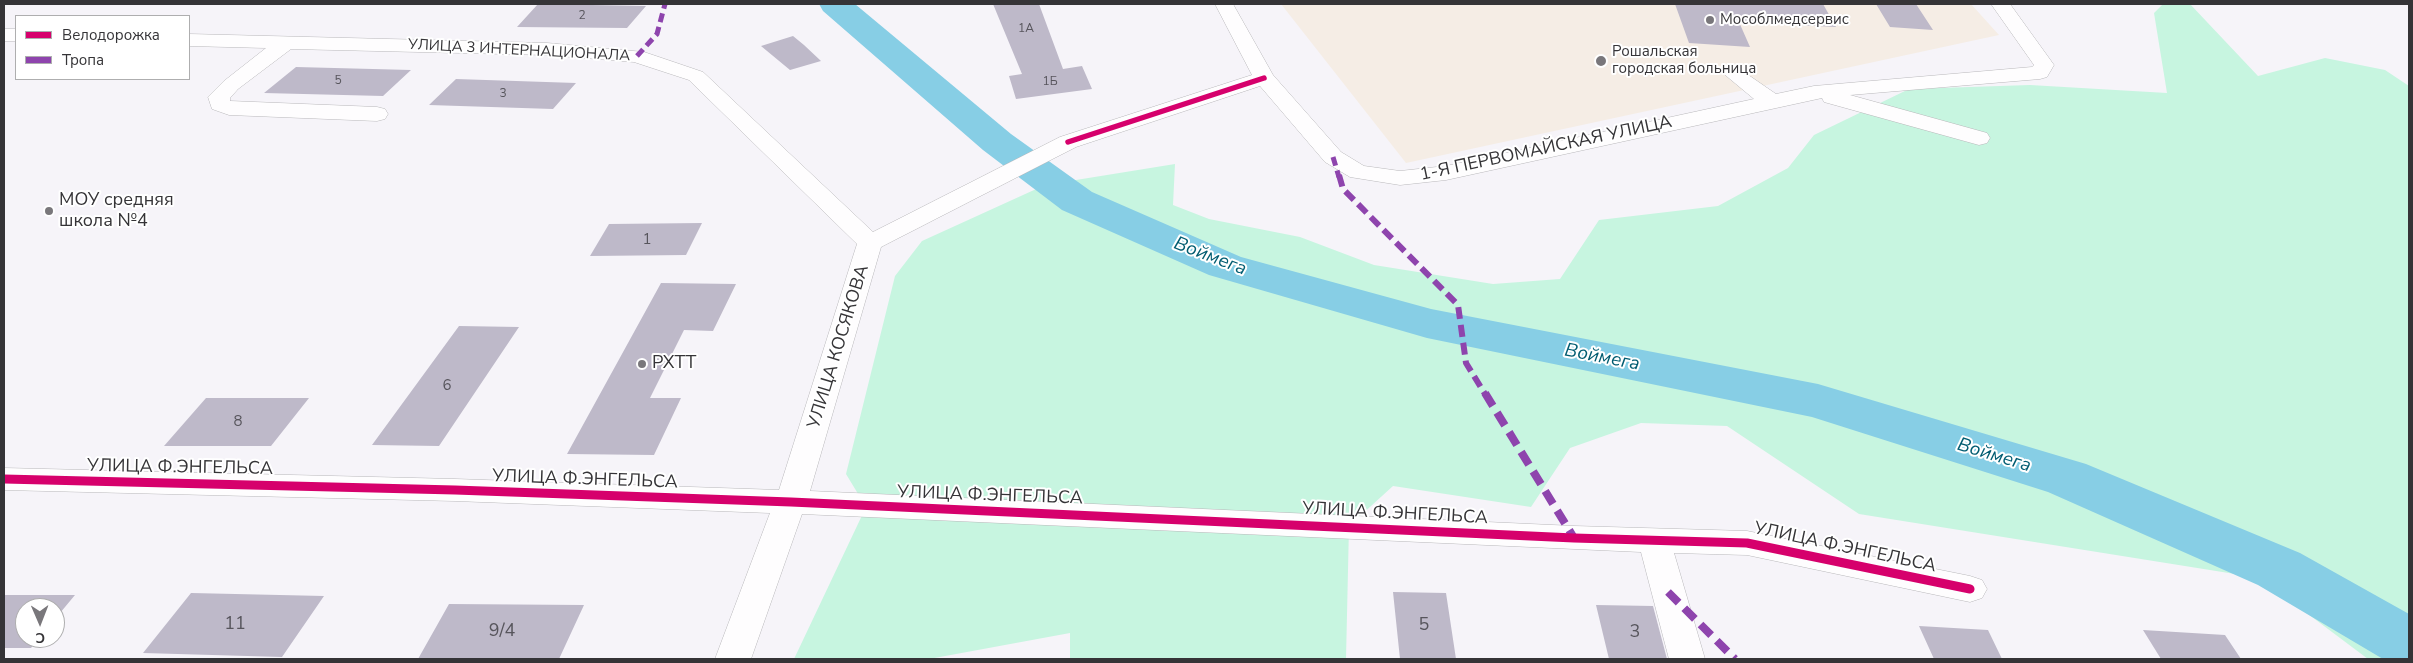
<!DOCTYPE html>
<html>
<head>
<meta charset="utf-8">
<style>
	body { margin:0 }
	#map { position:relative; width:2413px; height:663px; overflow:hidden; background:#f6f4f9; font-family:"Nunito Sans",sans-serif }
	canvas { display:block }
	.frame { position:absolute; inset:0; border:5px solid #353437; pointer-events:none }
	.legend { position:absolute; left:15px; top:15px; width:175px; height:65px; box-sizing:border-box; background:#fff; border:1px solid #aeaeaf; margin:0; padding:6px 9px; list-style:none; font-size:15px; color:#353437 }
	.legend li { display:flex; align-items:center; gap:10px; height:25px }
	.legend b { width:25px; border:1px solid #aeaeaf }
	.north { position:absolute; left:15px; top:598px; width:50px; height:50px; box-sizing:border-box; background:#fff; border:1px solid #aeaeaf; border-radius:50%; rotate:179deg; font-size:14px; font-weight:700; line-height:20px; text-align:center; color:#353437 }
	.north::after { content:''; display:block; margin:auto; width:18px; height:22px; background:#79777b; clip-path:polygon(50% 0,100% 100%,50% 72%,0 100%) }
</style>
</head>
<body>
<div id="map">
<canvas width="2413" height="663"></canvas>
<div class="frame"></div>
<ul class="legend">
<li><b style="height:6px;background:#d6006c"></b>Велодорожка</li>
<li><b style="height:6px;background:#8e44ad"></b>Тропа</li>
</ul>
<div class="north">С</div>
</div>
<script>
const ctx = document.querySelector('canvas').getContext('2d');
ctx.lineJoin = 'round';
function fillPath(path, color) {
  ctx.fillStyle = color;
  ctx.fill(path, 'evenodd');
}
function toPath(rows) {
  const path = new Path2D();
  for (const r of rows) {
    path.moveTo(r[0], r[1]);
    for (let i = 2; i < r.length; i += 2) path.lineTo(r[i], r[i + 1]);
  }
  return path;
}
function stroke(path, color, width, dash) {
  ctx.strokeStyle = color;
  ctx.lineWidth = width;
  ctx.lineCap = dash ? 'butt' : 'round';
  ctx.setLineDash(dash || []);
  ctx.stroke(path);
}
function label(font, color, halo, rows, align = 'center') {
  ctx.font = font + ' "Nunito Sans",sans-serif';
  ctx.lineWidth = 4;
  ctx.setLineDash([]);
  ctx.textBaseline = 'middle';
  ctx.strokeStyle = halo;
  ctx.fillStyle = color;
  for (const [text, x, y, turn = 0] of rows) {
    ctx.save();
    ctx.translate(x, y);
    ctx.rotate((+turn || 0) * Math.PI / 180);
    ctx.textAlign = isNaN(turn) ? turn : align;
    if (halo) ctx.strokeText(text, 0, 0);
    ctx.fillText(text, 0, 0);
    ctx.restore();
  }
}
fillPath(toPath([
	[1281,4,1971,4,1999,35,1406,163]
]), '#f5ede5');
fillPath(toPath([
	[2163,4,2190,4,2258,76,2325,58,2385,70,2409,86,2409,659,2368,659,2260,578,1859,514,1727,426,1641,423,1570,448,1531,507,1393,486,1349,526,1346,659,1070,659,1070,633,929,659,794,659,866,507,846,474,895,276,922,241,1045,185,1175,164,1173,205,1209,219,1300,237,1374,265,1493,284,1560,279,1599,220,1718,206,1788,168,1814,135,1909,89,2030,85,2167,93,2154,13]
]), '#c7f5e0');
fillPath(toPath([
	[819,4,855,4,1011,134,1092,192,1241,257,1431,309,1818,384,2086,464,2300,553,2409,614,2409,659,2383,659,2258,585,2048,492,1812,417,1427,338,1209,275,1062,210,983,150,823,11,819,4]
]), '#87cee5');
fillPath(toPath([
	[538,4,646,6,627,28,517,27],
	[993,4,1039,4,1063,69,1082,66,1092,89,1016,99,1009,76,1022,74],
	[1675,4,1823,4,1836,27,1739,22,1750,47,1689,43],
	[1876,4,1916,4,1933,30,1890,27],
	[793,36,804,45,821,61,790,70,761,46],
	[296,67,411,70,383,96,264,93],
	[456,79,576,83,553,109,429,105],
	[702,223,686,255,590,256,609,224],
	[661,283,736,284,713,331,684,330,650,398,681,398,654,455,567,454],
	[459,326,519,327,439,446,372,445],
	[206,398,309,398,271,446,164,446],
	[1393,592,1446,593,1456,659,1400,659],
	[191,593,324,596,282,657,143,653],
	[4,595,75,595,55,619,55,608,25,608,25,638,39,638,31,648,4,648],
	[449,604,584,605,559,659,418,659],
	[1596,605,1653,606,1667,659,1609,659],
	[1919,626,1988,630,2002,659,1934,659],
	[2143,630,2225,635,2241,659,2161,659]
]), '#beb9c9');
const minor = toPath([
	[1215,4,1233,4,1273,75,1341,152,1364,166,1400,171,1446,166,1754,99,1724,74,1727,70,1734,68,1741,70,1776,94,1814,86,2032,67,2034,65,1991,4,2010,4,2054,65,2047,77,2040,79,1850,95,1987,133,1990,138,1987,143,1979,145,1824,102,1822,98,1446,180,1400,185,1350,177,1325,162,1260,86,1076,147,881,247,810,491,1574,526,1747,531,1970,576,1982,580,1987,589,1982,598,1970,602,1747,555,1674,553,1705,659,1669,659,1641,552,802,514,751,659,715,659,770,513,455,501,4,490,4,468,455,479,779,490,857,244,689,80,634,62,547,55,291,49,238,89,230,98,230,101,377,107,385,109,388,114,385,119,377,121,229,115,212,109,208,97,224,81,266,48,189,46,189,34,547,43,644,52,703,72,873,232,1060,137,1252,75,1215,4],
	[4,29,16,29,16,41,4,41,4,29]
]);
stroke(minor, '#b9b8bb', 1);
fillPath(minor, '#fefdfe');
stroke(toPath([
	[637,56,657,34,665,4],
	[1333,157,1339,177]
]), '#8e44ad', 5, [9, 5]);
stroke(toPath([
	[1339,175,1343,189,1458,305,1466,363,1485,394]
]), '#8e44ad', 6, [12, 6]);
stroke(toPath([
	[1485,393,1574,538],
	[1668,592,1735,659]
]), '#8e44ad', 8, [15, 8]);
stroke(toPath([
	[1068,142,1264,78]
]), '#d6006c', 5.5);
stroke(toPath([
	[4,479,455,490,791,502,1574,538,1747,543,1970,589]
]), '#d6006c', 9);
for (const [x, y, r, color] of [
	[1710,20,5,"#79777b"],
	[1601,61,6,"#79777b"],
	[49,211,5,"#79777b"],
	[642,364,5,"#79777b"]
]) {
  const dot = new Path2D();
  dot.arc(x, y, r, 0, 2 * Math.PI);
  ctx.fillStyle = color;
  ctx.fill(dot);
  stroke(dot, '#fff', 2);
}
label('12px', '#57555c', null, [
	["2",582,16],
	["1А",1026,29],
	["5",338,81],
	["1Б",1050,82],
	["3",503,94]
]);
label('15px', '#353437', '#fff', [
	["Мособлмедсервис",1720,20],
	["Рошальская",1612,52],
	["городская больница",1612,69]
], 'left');
label('15px', '#353437', '#fff', [
	["УЛИЦА 3 ИНТЕРНАЦИОНАЛА",519,51,3]
]);
label('15px', '#57555c', null, [
	["1",647,240],
	["6",447,386],
	["8",238,422]
]);
label('18px', '#353437', '#fff', [
	["1-Я ПЕРВОМАЙСКАЯ УЛИЦА",1546,149,-12],
	["УЛИЦА КОСЯКОВА",839,347,-73],
	["УЛИЦА Ф.ЭНГЕЛЬСА",180,468,1],
	["УЛИЦА Ф.ЭНГЕЛЬСА",585,480,2],
	["УЛИЦА Ф.ЭНГЕЛЬСА",990,496,2],
	["УЛИЦА Ф.ЭНГЕЛЬСА",1395,514,3],
	["УЛИЦА Ф.ЭНГЕЛЬСА",1845,548,12]
]);
label('18px', '#353437', '#fff', [
	["МОУ средняя",59,201],
	["школа №4",59,222],
	["РХТТ",652,364]
], 'left');
label('18px', '#57555c', null, [
	["11",235,625],
	["5",1424,626],
	["9/4",502,632],
	["3",1635,633]
]);
label('italic 19px', '#005c71', '#fff', [
	["Воймега",1210,257,21],
	["Воймега",1602,358,11],
	["Воймега",1994,456,17]
]);
</script>
</body>
</html>
